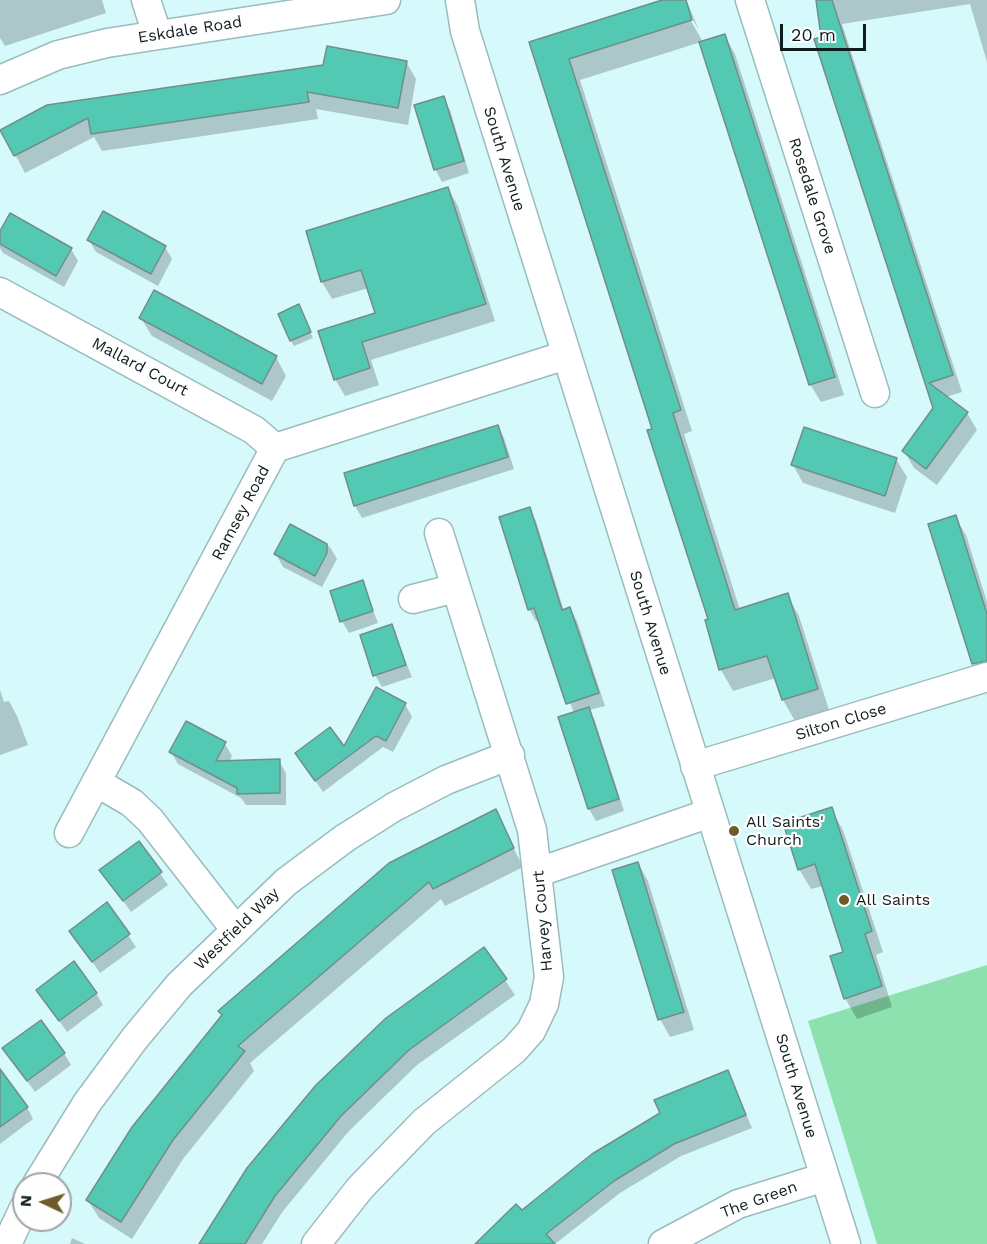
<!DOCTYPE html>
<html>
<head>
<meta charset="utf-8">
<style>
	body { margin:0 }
	#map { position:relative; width:987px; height:1244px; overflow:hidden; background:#d6f9fc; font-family:"Work Sans",sans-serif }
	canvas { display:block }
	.north { position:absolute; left:12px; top:1172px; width:60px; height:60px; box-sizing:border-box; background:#fefefe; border:2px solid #9fa4a4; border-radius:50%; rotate:274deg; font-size:16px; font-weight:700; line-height:24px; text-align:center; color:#101d1e }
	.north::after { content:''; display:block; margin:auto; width:21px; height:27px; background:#6e5b29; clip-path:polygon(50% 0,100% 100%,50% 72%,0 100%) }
	.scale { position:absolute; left:780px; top:24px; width:86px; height:27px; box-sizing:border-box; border:3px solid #101d1e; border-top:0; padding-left:8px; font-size:18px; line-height:21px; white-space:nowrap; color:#101d1e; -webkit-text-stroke:4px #fefefe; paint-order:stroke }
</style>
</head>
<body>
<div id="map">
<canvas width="987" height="1244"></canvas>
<div class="north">N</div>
<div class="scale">20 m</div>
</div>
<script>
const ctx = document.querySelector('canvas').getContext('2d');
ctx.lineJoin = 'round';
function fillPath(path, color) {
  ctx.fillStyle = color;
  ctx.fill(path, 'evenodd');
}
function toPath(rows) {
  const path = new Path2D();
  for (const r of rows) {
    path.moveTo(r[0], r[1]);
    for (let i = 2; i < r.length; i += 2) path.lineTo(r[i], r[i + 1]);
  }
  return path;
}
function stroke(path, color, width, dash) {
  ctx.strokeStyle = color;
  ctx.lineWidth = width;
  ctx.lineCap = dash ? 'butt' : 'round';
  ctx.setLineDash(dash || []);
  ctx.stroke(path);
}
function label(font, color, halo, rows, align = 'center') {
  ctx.font = font + ' "Work Sans",sans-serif';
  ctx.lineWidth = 4.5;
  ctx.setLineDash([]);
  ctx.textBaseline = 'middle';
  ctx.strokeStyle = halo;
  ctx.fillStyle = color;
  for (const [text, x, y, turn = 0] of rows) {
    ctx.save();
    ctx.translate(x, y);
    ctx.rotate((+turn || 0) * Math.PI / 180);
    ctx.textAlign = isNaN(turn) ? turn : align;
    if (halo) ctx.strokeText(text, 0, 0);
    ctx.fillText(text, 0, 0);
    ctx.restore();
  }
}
fillPath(toPath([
	[987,965,987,1244,877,1244,808,1021]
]), '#8ce1ae');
fillPath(toPath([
	[0,0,102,0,106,13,5,46,0,38],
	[667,0,686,0,699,30,689,13,687,14,703,42,725,36,735,54,844,395,821,402,810,384,701,42,580,80,692,431,684,434,740,610,787,595,799,616,829,710,795,721,783,700,776,678,733,691,721,670,707,621,710,620,654,430,531,43],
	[817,0,987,0,987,62,970,4,842,24,962,392,946,397,967,413,977,430,937,485,914,468,904,451,935,409,823,38],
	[406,62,416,79,408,125,316,109,318,119,102,151,94,137,25,173,2,130],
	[443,98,450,110,469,173,442,182,435,169],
	[448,189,458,206,495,321,371,360,379,385,345,396,335,379,376,314,368,288,332,299,322,282,308,232],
	[0,234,71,249,78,261,64,287,3,253,0,248],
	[89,240,165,247,172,259,158,286,96,252],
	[301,312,313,338,294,346,291,341],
	[141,318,276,357,286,376,272,401,152,336],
	[498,426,504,438,514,469,362,518,355,506,345,474],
	[896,459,907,477,895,513,803,483,793,465],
	[529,509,536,521,564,611,570,609,577,621,605,706,589,710,595,721,624,811,596,821,589,809,560,718,574,713,540,620,536,621,529,609],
	[955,517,966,535,987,602,987,674,982,676,971,658],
	[290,526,330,547,337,559,322,587,283,567,276,554],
	[362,582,378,623,349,633,342,621],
	[391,626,412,677,382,687,375,675],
	[0,690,4,702,9,701,17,716,28,745,0,755],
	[405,704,412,717,393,752,383,747,323,792,297,754,345,749],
	[225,744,232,756,229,762,279,761,286,773,286,805,246,805,241,798,178,764,171,752],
	[831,809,843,830,883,952,876,955,892,1007,857,1019,845,998,845,953,823,886,811,889,799,869],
	[495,811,523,867,445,906,441,899,250,1063,254,1071,183,1159,132,1239,99,1218,88,1200,133,1128],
	[139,843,168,885,131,912,101,870],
	[638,863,648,881,694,1030,670,1037,660,1019],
	[107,904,136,947,100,973,71,931],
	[484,949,515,995,417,1065,349,1131,283,1211,262,1244,201,1244],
	[38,990,96,993,103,1005,67,1032],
	[4,1049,64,1053,71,1065,35,1092],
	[728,1072,752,1128,681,1156,620,1193,555,1244,475,1244],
	[0,1078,27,1107,33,1119,0,1144],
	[72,1238,85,1244,70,1244]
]), '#0003');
const building = toPath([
	[662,0,686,0,692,20,569,59,681,410,673,413,735,610,788,593,818,689,782,700,767,656,719,670,705,620,708,619,647,430,652,429,529,42,662,0],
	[816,0,832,0,953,375,929,383,968,412,926,469,902,451,933,408,814,39,821,37,816,0],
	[725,34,835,377,809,385,699,42,725,34],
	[327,46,407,61,398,108,307,92,309,102,91,134,88,118,14,156,0,130,47,105,323,65,327,46],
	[444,96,464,161,434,170,414,105,444,96],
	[448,187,486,304,362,342,370,368,334,380,318,331,375,313,361,270,321,282,306,231,448,187],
	[103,211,166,246,151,274,87,240,103,211],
	[10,213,72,248,56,276,0,244,0,231,10,213],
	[154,290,277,356,262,384,139,318,154,290],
	[299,304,311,332,290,341,278,314,299,304],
	[498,425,508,457,354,506,344,473,498,425],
	[804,427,897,458,885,496,791,465,804,427],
	[530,507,562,610,570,607,599,693,566,704,534,608,528,610,499,517,530,507],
	[956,515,987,614,987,661,972,664,928,524,956,515],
	[290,524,327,544,327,553,315,576,274,554,290,524],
	[363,580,373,611,340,622,330,591,363,580],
	[392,624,406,665,373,676,360,635,392,624],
	[376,687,406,703,386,741,376,736,315,781,295,753,330,727,344,746,376,687],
	[589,707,619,799,588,809,558,717,589,707],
	[186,721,226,742,216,761,280,759,280,793,237,794,237,788,169,752,186,721],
	[832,807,872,931,865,934,882,986,844,999,830,956,843,952,815,864,798,870,783,823,832,807],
	[496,809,514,848,433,889,429,882,238,1046,245,1051,173,1140,121,1222,86,1200,132,1127,222,1015,218,1011,389,863,496,809],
	[139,841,162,872,123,901,99,870,139,841],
	[638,862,684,1012,658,1020,612,870,638,862],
	[107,902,130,934,92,962,69,931,107,902],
	[484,947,507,979,409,1050,341,1116,275,1196,245,1244,199,1244,247,1168,316,1085,386,1018,484,947],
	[74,961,97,993,59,1021,36,990,74,961],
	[41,1020,65,1053,27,1081,2,1048,41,1020],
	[0,1069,28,1107,0,1127,0,1069],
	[728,1070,746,1115,674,1144,614,1181,546,1234,555,1244,475,1244,516,1204,522,1210,592,1154,660,1113,654,1100,728,1070]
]);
fillPath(building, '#53c9b4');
stroke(building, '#708f88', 1.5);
const street = toPath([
	[146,0,157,34],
	[460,0,465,31,846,1244],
	[750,0,875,393],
	[0,80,58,55,107,43,386,0],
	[0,292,254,430,275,448],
	[413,599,456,588],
	[695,766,987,677],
	[96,782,132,803,150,820,235,929],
	[69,833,275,448,566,355],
	[539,872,710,813],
	[37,1184,87,1103,135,1038,179,985,286,882,345,838,394,807,446,780,510,755],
	[7,1244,24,1208],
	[316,1244,360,1188,424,1122,514,1050,531,1031,544,1004,549,977,532,830,439,533],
	[663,1244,738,1204,825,1177]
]);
stroke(street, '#9abcbf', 31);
stroke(street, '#fff', 28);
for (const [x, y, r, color] of [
	[734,831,6,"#6e5b29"],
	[844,900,6,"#6e5b29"]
]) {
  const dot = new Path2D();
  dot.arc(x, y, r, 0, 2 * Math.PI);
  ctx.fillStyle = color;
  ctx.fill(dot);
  stroke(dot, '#fefefe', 2);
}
label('16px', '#101d1e', '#fefefe', [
	["Eskdale Road",190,30,-9],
	["South Avenue",504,159,73],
	["Rosedale Grove",812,196,72],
	["Mallard Court",140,367,28],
	["Ramsey Road",241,513,-62],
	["South Avenue",650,623,73],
	["Silton Close",841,722,-17],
	["Harvey Court",543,921,-95],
	["Westfield Way",237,929,-44],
	["South Avenue",796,1086,73],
	["The Green",759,1200,-20]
]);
label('16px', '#101d1e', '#fefefe', [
	["All Saints'",746,822],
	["Church",746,840],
	["All Saints",856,900]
], 'left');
</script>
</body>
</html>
